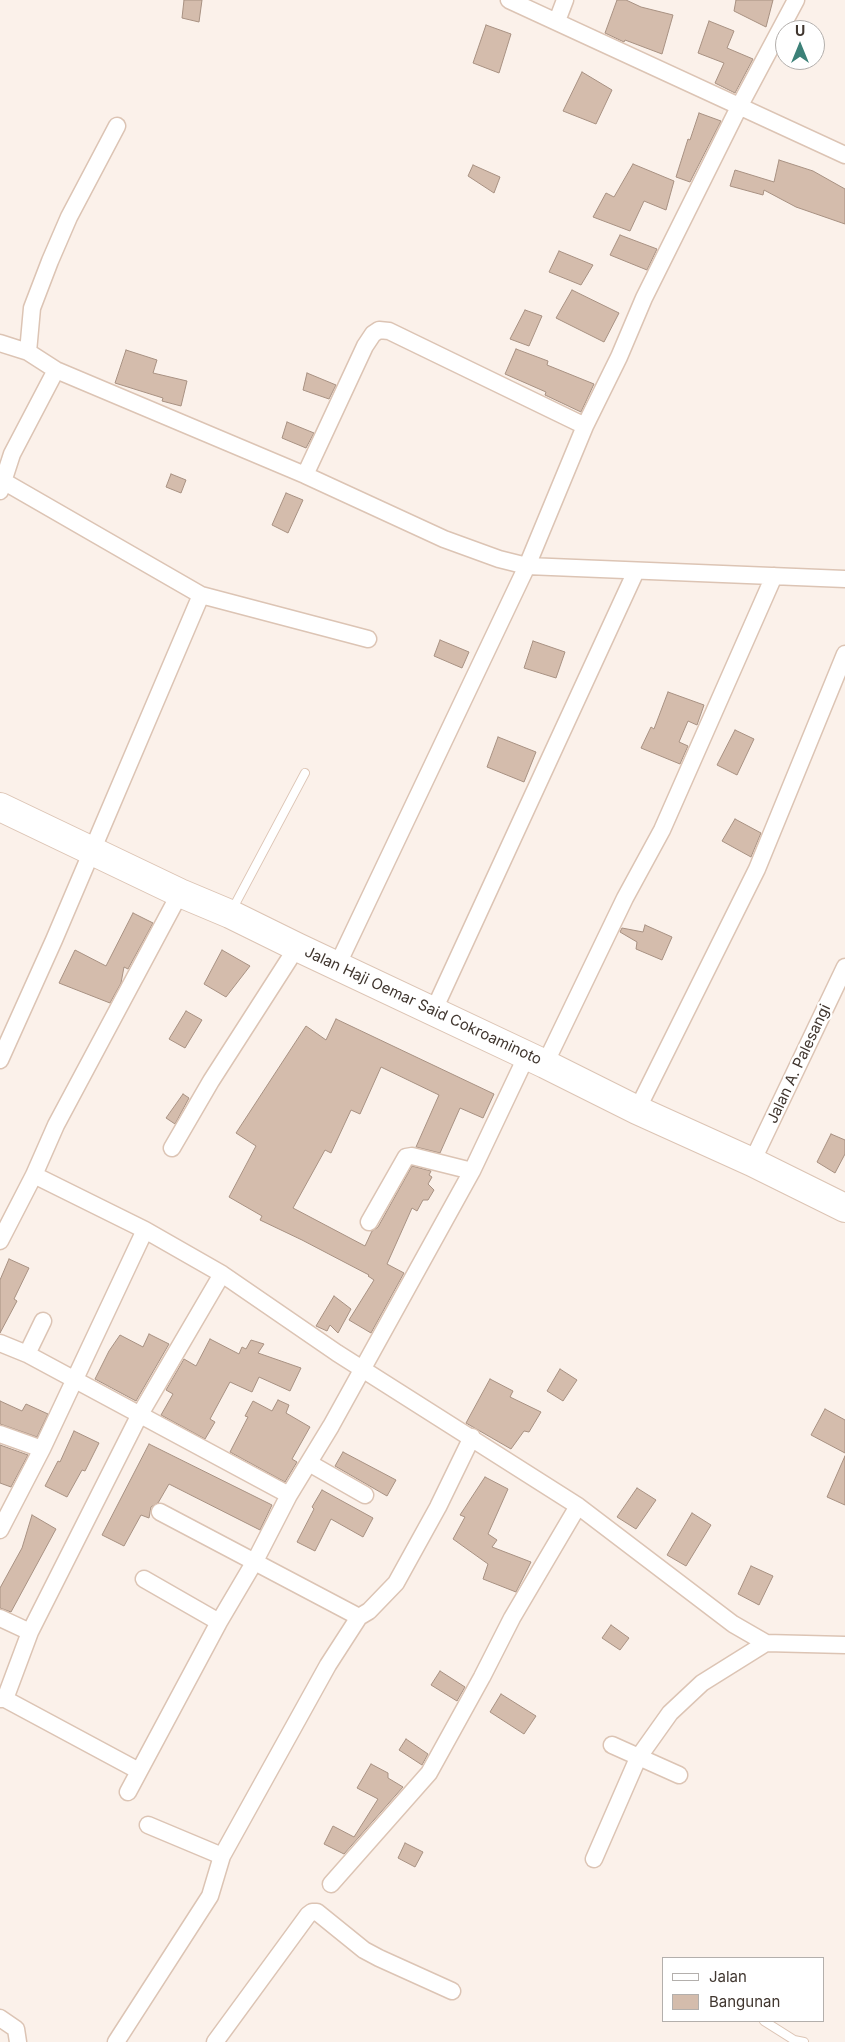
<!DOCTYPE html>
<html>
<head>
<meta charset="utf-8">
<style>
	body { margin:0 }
	#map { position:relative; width:845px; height:2042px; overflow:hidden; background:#fbf1ea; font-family:Inter,sans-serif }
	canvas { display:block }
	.legend { position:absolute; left:662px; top:1957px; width:162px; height:65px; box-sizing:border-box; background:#fff; border:1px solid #b3afac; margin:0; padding:6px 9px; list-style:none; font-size:15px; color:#40362f }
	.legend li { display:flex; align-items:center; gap:10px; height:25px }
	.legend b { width:25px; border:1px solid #b3afac }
	.north { position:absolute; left:775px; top:20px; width:50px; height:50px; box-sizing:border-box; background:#fff; border:1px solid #b3afac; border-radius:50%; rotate:0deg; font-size:14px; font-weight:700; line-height:20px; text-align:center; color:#40362f }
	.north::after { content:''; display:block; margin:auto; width:18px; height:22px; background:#3c8178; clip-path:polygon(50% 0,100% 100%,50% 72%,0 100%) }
</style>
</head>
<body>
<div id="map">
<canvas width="845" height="2042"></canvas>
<ul class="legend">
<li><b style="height:6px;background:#fff"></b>Jalan</li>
<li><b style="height:14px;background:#d4bcac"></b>Bangunan</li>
</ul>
<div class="north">U</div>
</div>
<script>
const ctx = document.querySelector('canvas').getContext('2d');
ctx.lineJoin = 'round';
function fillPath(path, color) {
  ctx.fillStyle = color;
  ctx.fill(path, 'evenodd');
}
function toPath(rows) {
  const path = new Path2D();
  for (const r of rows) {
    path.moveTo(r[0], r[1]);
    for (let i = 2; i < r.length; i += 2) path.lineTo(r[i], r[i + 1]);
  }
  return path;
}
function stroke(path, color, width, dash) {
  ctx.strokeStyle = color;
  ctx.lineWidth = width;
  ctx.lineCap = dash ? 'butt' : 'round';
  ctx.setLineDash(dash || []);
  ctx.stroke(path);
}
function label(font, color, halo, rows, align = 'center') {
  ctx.font = font + ' Inter,sans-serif';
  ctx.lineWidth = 4.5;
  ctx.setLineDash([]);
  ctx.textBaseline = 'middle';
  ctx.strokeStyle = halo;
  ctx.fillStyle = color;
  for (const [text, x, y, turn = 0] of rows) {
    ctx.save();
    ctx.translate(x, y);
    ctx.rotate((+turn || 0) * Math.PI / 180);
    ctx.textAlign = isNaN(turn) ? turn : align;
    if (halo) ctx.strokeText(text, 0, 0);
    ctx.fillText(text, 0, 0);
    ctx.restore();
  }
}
const building = toPath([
	[184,0,202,0,199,22,182,18,184,0],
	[617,0,626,0,641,7,673,15,662,54,625,40,624,42,605,33,617,0],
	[736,0,773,0,766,27,734,11,736,0],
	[709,21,734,31,727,48,753,59,735,93,715,83,724,63,698,53,709,21],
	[486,25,511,34,499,73,473,63,486,25],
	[582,72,612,90,596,124,563,111,582,72],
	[699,113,721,121,690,182,676,177,688,139,690,140,699,113],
	[779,160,813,171,845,189,845,224,796,207,764,190,763,195,730,186,735,170,774,182,779,160],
	[633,164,674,181,666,210,644,201,630,231,593,217,606,193,614,197,633,164],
	[473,165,500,177,494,193,468,176,473,165],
	[620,235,657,249,647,270,610,255,620,235],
	[559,251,593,265,581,285,549,272,559,251],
	[572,290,619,313,604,342,556,318,572,290],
	[525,310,542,316,529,346,510,339,525,310],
	[516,349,548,361,547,365,594,384,581,412,545,395,546,392,505,374,516,349],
	[126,350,157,360,153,373,187,381,181,406,162,401,163,398,115,383,126,350],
	[307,373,336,385,329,399,303,390,307,373],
	[287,422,314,433,306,448,282,438,287,422],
	[171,474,186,480,181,493,166,487,171,474],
	[286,493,303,500,288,533,272,525,286,493],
	[440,640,469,652,462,668,434,656,440,640],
	[533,641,565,652,556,678,524,668,533,641],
	[668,692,704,705,697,725,688,721,679,742,688,746,680,764,641,748,651,727,654,729,668,692],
	[735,730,754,739,737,775,717,765,735,730],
	[498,737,536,752,524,782,487,767,498,737],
	[735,819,761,833,751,857,722,841,735,819],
	[133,913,153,923,128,969,124,967,121,983,110,1003,59,983,75,950,106,966,133,913],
	[645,925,672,937,662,960,636,949,637,942,620,932,622,928,643,932,645,925],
	[222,950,250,966,226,997,204,984,222,950],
	[186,1011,202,1020,185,1048,169,1039,186,1011],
	[336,1019,494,1094,483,1118,460,1108,440,1153,416,1147,439,1095,381,1067,360,1114,351,1110,331,1153,325,1150,293,1208,365,1246,372,1231,378,1227,412,1166,431,1171,429,1175,432,1177,428,1184,434,1190,428,1200,423,1200,417,1211,412,1208,387,1264,404,1273,371,1333,349,1320,374,1280,368,1276,369,1275,302,1240,260,1220,262,1216,229,1197,256,1146,236,1133,306,1026,326,1040,336,1019],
	[183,1094,189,1098,175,1124,166,1118,183,1094],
	[831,1134,845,1140,845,1154,835,1173,817,1162,831,1134],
	[9,1259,29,1268,14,1299,17,1301,0,1333,0,1280,9,1259],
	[334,1296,351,1309,338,1333,330,1325,327,1331,316,1326,334,1296],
	[149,1334,169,1344,136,1401,95,1379,109,1351,120,1335,143,1347,149,1334],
	[210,1339,239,1354,242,1347,246,1349,251,1340,264,1344,258,1353,301,1368,290,1391,259,1377,252,1392,230,1382,210,1419,215,1422,205,1439,161,1415,173,1394,166,1390,184,1359,196,1366,210,1339],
	[560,1369,577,1380,563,1401,547,1391,560,1369],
	[490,1379,513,1391,510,1397,541,1412,529,1432,524,1431,511,1449,466,1423,490,1379],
	[278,1400,289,1405,286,1413,310,1427,292,1459,297,1462,285,1482,230,1452,248,1417,245,1416,253,1401,272,1411,278,1400],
	[0,1401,22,1411,26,1404,48,1414,37,1437,0,1424,0,1401],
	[825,1409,845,1420,845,1453,811,1435,825,1409],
	[74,1431,99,1443,85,1471,82,1470,67,1497,45,1486,58,1461,60,1462,74,1431],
	[149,1444,272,1505,260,1530,169,1484,158,1503,151,1507,149,1518,141,1515,124,1546,102,1535,149,1444],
	[0,1445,28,1455,11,1487,0,1483,0,1445],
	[343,1452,396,1480,387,1496,335,1466,343,1452],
	[845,1456,845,1505,827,1497,845,1456],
	[485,1477,508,1489,488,1534,497,1540,492,1547,531,1562,516,1592,483,1579,488,1564,453,1539,465,1517,460,1515,485,1477],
	[637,1488,656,1500,636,1529,617,1517,637,1488],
	[322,1490,373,1518,363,1537,331,1519,315,1551,297,1542,314,1509,312,1507,322,1490],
	[692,1513,711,1525,686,1566,667,1555,692,1513],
	[32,1515,56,1529,11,1612,0,1608,0,1588,22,1548,32,1515],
	[751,1566,773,1576,759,1605,738,1594,751,1566],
	[611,1625,629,1638,620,1650,602,1638,611,1625],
	[440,1671,465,1687,457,1701,431,1685,440,1671],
	[501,1694,536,1716,524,1734,490,1712,501,1694],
	[406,1739,428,1754,422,1765,399,1750,406,1739],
	[371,1764,388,1773,388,1778,403,1787,344,1854,324,1844,333,1826,354,1837,378,1799,357,1788,371,1764],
	[405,1843,423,1852,415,1867,398,1858,405,1843]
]);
fillPath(building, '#d4bcac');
stroke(building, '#a89182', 1);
const lane = toPath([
	[232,910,305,773],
	[764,2021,794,2040,804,2042]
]);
const street = toPath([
	[509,0,845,155],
	[557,21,565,0],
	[0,343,28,352,56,370,305,475,444,539,499,559,527,566,845,579],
	[28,352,32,308,50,261,69,217,117,126],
	[305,475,365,346,373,334,379,330,389,331,585,426],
	[3,481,201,595,368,639],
	[0,491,12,454,56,370],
	[337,966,527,566,585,426,619,357,644,298,739,107,796,0],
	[433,1012,636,571],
	[0,1060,54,940,201,595],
	[545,1064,625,898,662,830,774,576],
	[637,1110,757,869,845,654],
	[172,1148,211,1081,297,947],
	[752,1162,845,967],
	[34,1175,145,1230,222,1274,337,1353,578,1506,733,1624,766,1643,845,1645],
	[369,1222,406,1157,412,1156,472,1171],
	[0,1241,34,1175,56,1125,180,893],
	[0,1343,27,1354,289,1495],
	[27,1354,43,1321],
	[0,1434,42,1449],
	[309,1463,365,1495],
	[160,1512,359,1617],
	[0,1530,42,1449,145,1230],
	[144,1579,219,1622],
	[0,1618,30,1632],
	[0,1699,5,1699,30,1632,139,1416,222,1274],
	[5,1699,139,1771],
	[612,1745,679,1775],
	[128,1792,219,1622,255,1561,289,1495,331,1426,472,1171,527,1055],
	[148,1825,222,1856],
	[594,1859,638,1758,670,1713,702,1683,766,1643],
	[331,1884,429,1773,482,1677,512,1618,578,1506],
	[0,2018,16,2029,18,2042],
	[116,2042,210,1896,222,1856,328,1665,359,1617,369,1611,396,1583,438,1507,472,1437],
	[215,2042,308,1915,312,1912,317,1912,364,1950,379,1958,452,1991]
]);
const highway = toPath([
	[0,807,180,893,230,914,297,947,545,1064,637,1110,752,1162,845,1208]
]);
stroke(lane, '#dcc4b4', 10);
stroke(street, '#dcc4b4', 19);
stroke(highway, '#dcc4b4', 30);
stroke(lane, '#fff', 8);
stroke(street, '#fff', 16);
stroke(highway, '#fff', 28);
label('15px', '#40362f', '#fff', [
	["Jalan Haji Oemar Said Cokroaminoto",423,1006,25],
	["Jalan A. Palesangi",799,1064,-65]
]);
</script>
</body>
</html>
